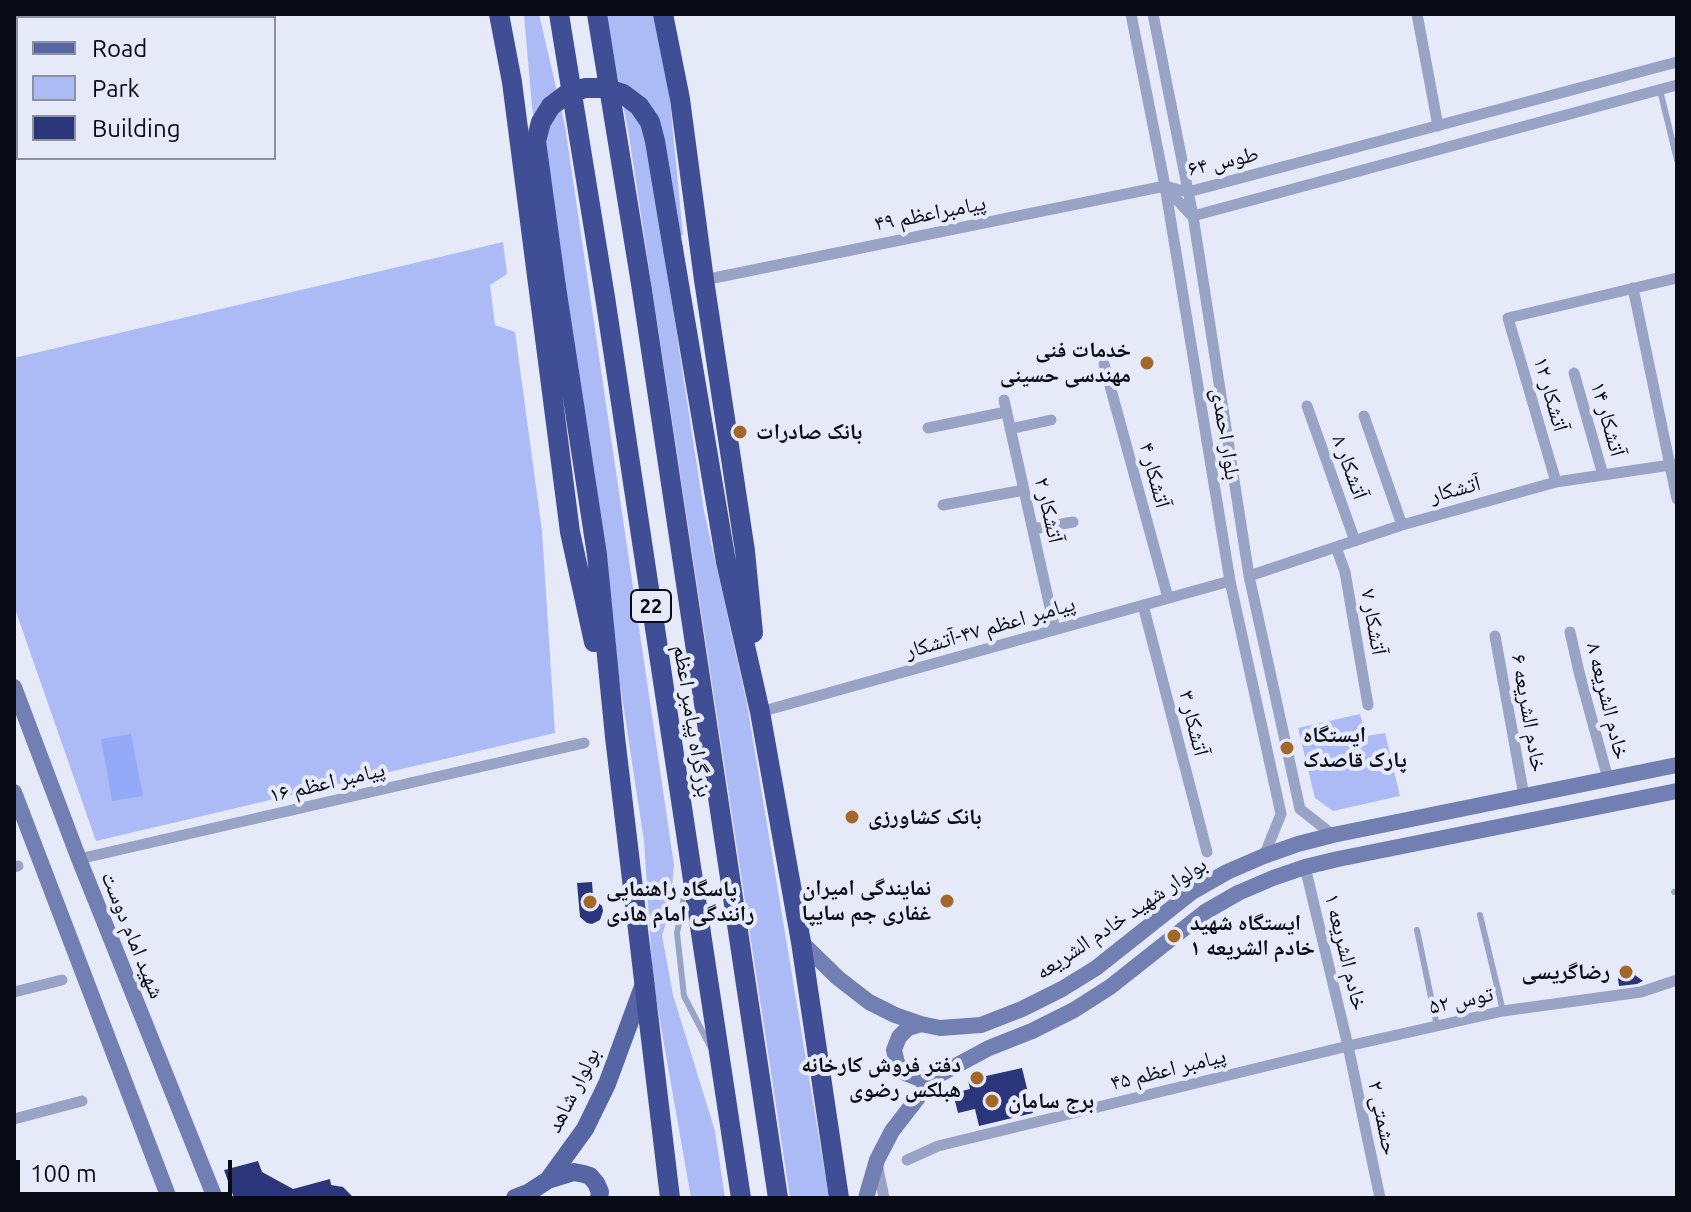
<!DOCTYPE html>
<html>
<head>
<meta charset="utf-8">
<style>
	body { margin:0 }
	#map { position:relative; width:1691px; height:1212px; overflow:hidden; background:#e6eaf8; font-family:Ubuntu,sans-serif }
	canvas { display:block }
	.frame { position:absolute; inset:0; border:16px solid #080b16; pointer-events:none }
	.legend { position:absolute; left:16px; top:16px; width:260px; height:144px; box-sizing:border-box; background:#e6eaf8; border:2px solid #8d919e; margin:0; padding:10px 14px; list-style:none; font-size:24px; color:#080b16 }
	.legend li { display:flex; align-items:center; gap:16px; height:40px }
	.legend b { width:40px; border:2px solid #8d919e }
	.scale { position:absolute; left:16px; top:1160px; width:216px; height:36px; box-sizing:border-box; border:4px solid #080b16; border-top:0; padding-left:10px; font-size:24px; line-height:28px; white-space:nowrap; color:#080b16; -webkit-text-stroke:6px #e6eaf8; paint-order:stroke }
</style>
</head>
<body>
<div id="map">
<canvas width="1691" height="1212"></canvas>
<div class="frame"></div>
<ul class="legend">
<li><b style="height:10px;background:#5665a3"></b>Road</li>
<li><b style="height:22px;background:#acbbf5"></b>Park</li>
<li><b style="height:22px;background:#2a357a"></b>Building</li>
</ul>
<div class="scale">100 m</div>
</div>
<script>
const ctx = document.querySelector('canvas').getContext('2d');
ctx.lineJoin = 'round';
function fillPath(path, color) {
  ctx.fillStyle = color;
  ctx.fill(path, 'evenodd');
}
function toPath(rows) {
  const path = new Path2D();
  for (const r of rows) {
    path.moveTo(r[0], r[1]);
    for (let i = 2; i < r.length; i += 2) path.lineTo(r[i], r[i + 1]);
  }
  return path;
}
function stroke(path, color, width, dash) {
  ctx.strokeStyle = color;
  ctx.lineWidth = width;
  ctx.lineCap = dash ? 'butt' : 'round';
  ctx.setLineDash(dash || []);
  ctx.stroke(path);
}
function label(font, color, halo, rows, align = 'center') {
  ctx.font = font + ' Ubuntu,"Noto Naskh Arabic",sans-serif';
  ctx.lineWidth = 8;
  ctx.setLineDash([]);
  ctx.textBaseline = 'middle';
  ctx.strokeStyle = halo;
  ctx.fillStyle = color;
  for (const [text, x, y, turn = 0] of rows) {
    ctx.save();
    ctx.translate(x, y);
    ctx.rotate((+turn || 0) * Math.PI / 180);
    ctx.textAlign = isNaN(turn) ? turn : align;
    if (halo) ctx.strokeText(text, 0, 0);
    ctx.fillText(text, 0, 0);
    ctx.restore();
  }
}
fillPath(toPath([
	[524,14,539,14,565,126,674,865,670,911,662,935,673,995,715,1131,725,1198,691,1198,653,981,644,841,532,107],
	[606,14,653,14,667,70,683,235,663,246,704,511,747,704,829,1198,790,1198,629,136],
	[503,242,507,274,490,285,495,325,515,332,542,531,555,733,96,841,14,606,14,358],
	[1360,714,1366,736,1385,733,1400,796,1333,811,1315,798,1298,728]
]), '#acbbf5');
fillPath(toPath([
	[131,734,143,796,112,801,101,739]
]), '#95a9f9');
fillPath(toPath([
	[592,882,593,896,596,896,596,901,602,906,603,911,600,920,592,924,587,923,580,917,577,883],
	[1623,966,1643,981,1637,984,1619,986,1618,979],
	[1022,1068,1033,1113,979,1126,975,1109,958,1113,953,1093,970,1089,968,1080],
	[258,1161,262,1172,293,1189,330,1179,331,1185,343,1187,354,1198,234,1198,224,1170]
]), '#2a357a');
stroke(toPath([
	[1660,90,1677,160],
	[686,887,677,933,684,996,711,1048],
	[1674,892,1677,891],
	[1480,915,1503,1011],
	[1417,930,1437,1026]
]), '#98a3c6', 6);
stroke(toPath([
	[1131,14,1165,186,1230,581,1281,814,1264,856],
	[1153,14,1193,216,1249,576,1300,809,1333,835],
	[1417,14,1438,126],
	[1165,187,1191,215],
	[1193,216,1677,85],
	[704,280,1165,186,1188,192,1677,62],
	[1633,288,1677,499],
	[1104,364,1168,598],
	[1574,373,1603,475],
	[1004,400,1055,630],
	[1307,406,1355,541],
	[1364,416,1402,525],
	[928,428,1006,412],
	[1010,429,1051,420],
	[1556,482,1508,318,1677,278],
	[943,505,1024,490],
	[1033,529,1073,522],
	[1336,547,1345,572,1368,705],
	[1249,576,1402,525,1556,482,1677,464],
	[1143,605,1207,852],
	[1570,632,1579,672,1608,779],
	[1495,636,1524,796],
	[760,712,1230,581],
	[79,859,584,743],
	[14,867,18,866],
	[1305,867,1348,1046,1380,1198],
	[14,992,62,980],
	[14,1119,82,1101],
	[907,1160,938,1146,1348,1046,1503,1011,1641,992,1677,980],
	[877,1163,884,1198]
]), '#98a3c6', 11);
stroke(toPath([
	[14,687,79,859,215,1198],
	[14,792,169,1198],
	[801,942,838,978,869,1002,895,1015,921,1024,940,1028,981,1025,1022,1009,1062,989,1096,968,1192,892,1227,872,1264,856,1298,844,1333,835,1677,765],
	[921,1024,908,1028,899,1037,894,1050,897,1063,905,1073,918,1078,933,1078],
	[866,1198,877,1160,892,1131,933,1078,989,1048,1032,1031,1074,1010,1110,987,1205,912,1238,893,1273,878,1305,867,1338,859,1677,791]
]), '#717fb2', 16);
stroke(toPath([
	[548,1180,574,1172,584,1174,590,1176,596,1183,600,1192,599,1198],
	[515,1198,528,1193,548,1180,585,1129,607,1084,645,981]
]), '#5665a3', 18);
stroke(toPath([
	[499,14,512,82,570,532,594,642],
	[559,14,605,297,741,1198],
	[597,14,642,290,778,1198],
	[663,14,680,99,704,280,745,551,753,633],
	[673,249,726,562,760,712,801,942,839,1198],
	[556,287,597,555,615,737,670,1198]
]), '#404e95', 20);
stroke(toPath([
	[556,287,536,141,541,122,551,106,567,94,585,88,605,88,623,94,639,106,650,122,655,141,673,249]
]), '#404e95', 20);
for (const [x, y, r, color] of [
	[1147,363,8,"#a3672a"],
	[740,432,8,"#a3672a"],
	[1287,748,8,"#a3672a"],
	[852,817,8,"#a3672a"],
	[947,901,8,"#a3672a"],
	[590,902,8,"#a3672a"],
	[1174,936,8,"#a3672a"],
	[1626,972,8,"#a3672a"],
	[977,1078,8,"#a3672a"],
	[992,1101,8,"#a3672a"]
]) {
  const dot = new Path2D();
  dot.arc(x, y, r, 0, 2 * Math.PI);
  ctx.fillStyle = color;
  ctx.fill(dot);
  stroke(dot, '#e6eaf8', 3);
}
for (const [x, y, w] of [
	[651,606,40]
]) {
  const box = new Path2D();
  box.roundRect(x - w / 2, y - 16, w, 32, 6);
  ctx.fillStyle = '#e6eaf8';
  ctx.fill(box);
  stroke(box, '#080b16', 2);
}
label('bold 20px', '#080b16', null, [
	["22",651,606]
]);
label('22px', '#080b16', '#e6eaf8', [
	["طوس ۶۴",1223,161,-13],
	["پیامبراعظم ۴۹",930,213,-11],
	["آتشکار ۱۲",1551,394,74],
	["آتشکار ۱۴",1608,419,74],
	["بلوار احمدی",1226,434,81],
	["آتشکار ۸",1350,467,70],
	["آتشکار ۴",1155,475,75],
	["آتشکار",1455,489,-15],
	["آتشکار ۲",1049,510,77],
	["آتشکار ۷",1374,622,80],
	["پیامبر اعظم ۴۷-آتشکار",990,627,-16],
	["خادم الشریعه ۸",1608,701,76],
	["خادم الشریعه ۶",1529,713,80],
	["بزرگراه پیامبر اعظم",693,721,81],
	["آتشکار ۳",1194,723,76],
	["پیامبر اعظم ۱۶",327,782,-13],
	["بولوار شهید خادم الشریعه",1121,918,-34],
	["شهید امام دوست",133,935,68],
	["خادم الشریعه ۱",1346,952,76],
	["توس ۵۲",1461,1000,-12],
	["پیامبر اعظم ۴۵",1168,1069,-14],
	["بولوار شاهد",573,1090,-63],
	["حشمتی ۲",1383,1118,78]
]);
label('bold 22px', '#080b16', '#e6eaf8', [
	["خدمات فنی",1131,350,"right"],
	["مهندسی حسینی",1131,375,"right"],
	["بانک صادرات",756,432],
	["ایستگاه",1303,735],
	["پارک قاصدک",1303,760],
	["بانک کشاورزی",868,817],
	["نمایندگی امیران",931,888,"right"],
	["غفاری جم سایپا",931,913,"right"],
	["پاسگاه راهنمایی",606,889],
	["رانندگی امام هادی",606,914],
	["ایستگاه شهید",1190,923],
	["خادم الشریعه ۱",1190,948],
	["رضاگریسی",1610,972,"right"],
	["دفتر فروش کارخانه",961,1065,"right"],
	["هبلکس رضوی",961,1090,"right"],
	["برج سامان",1008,1101]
], 'left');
</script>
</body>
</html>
